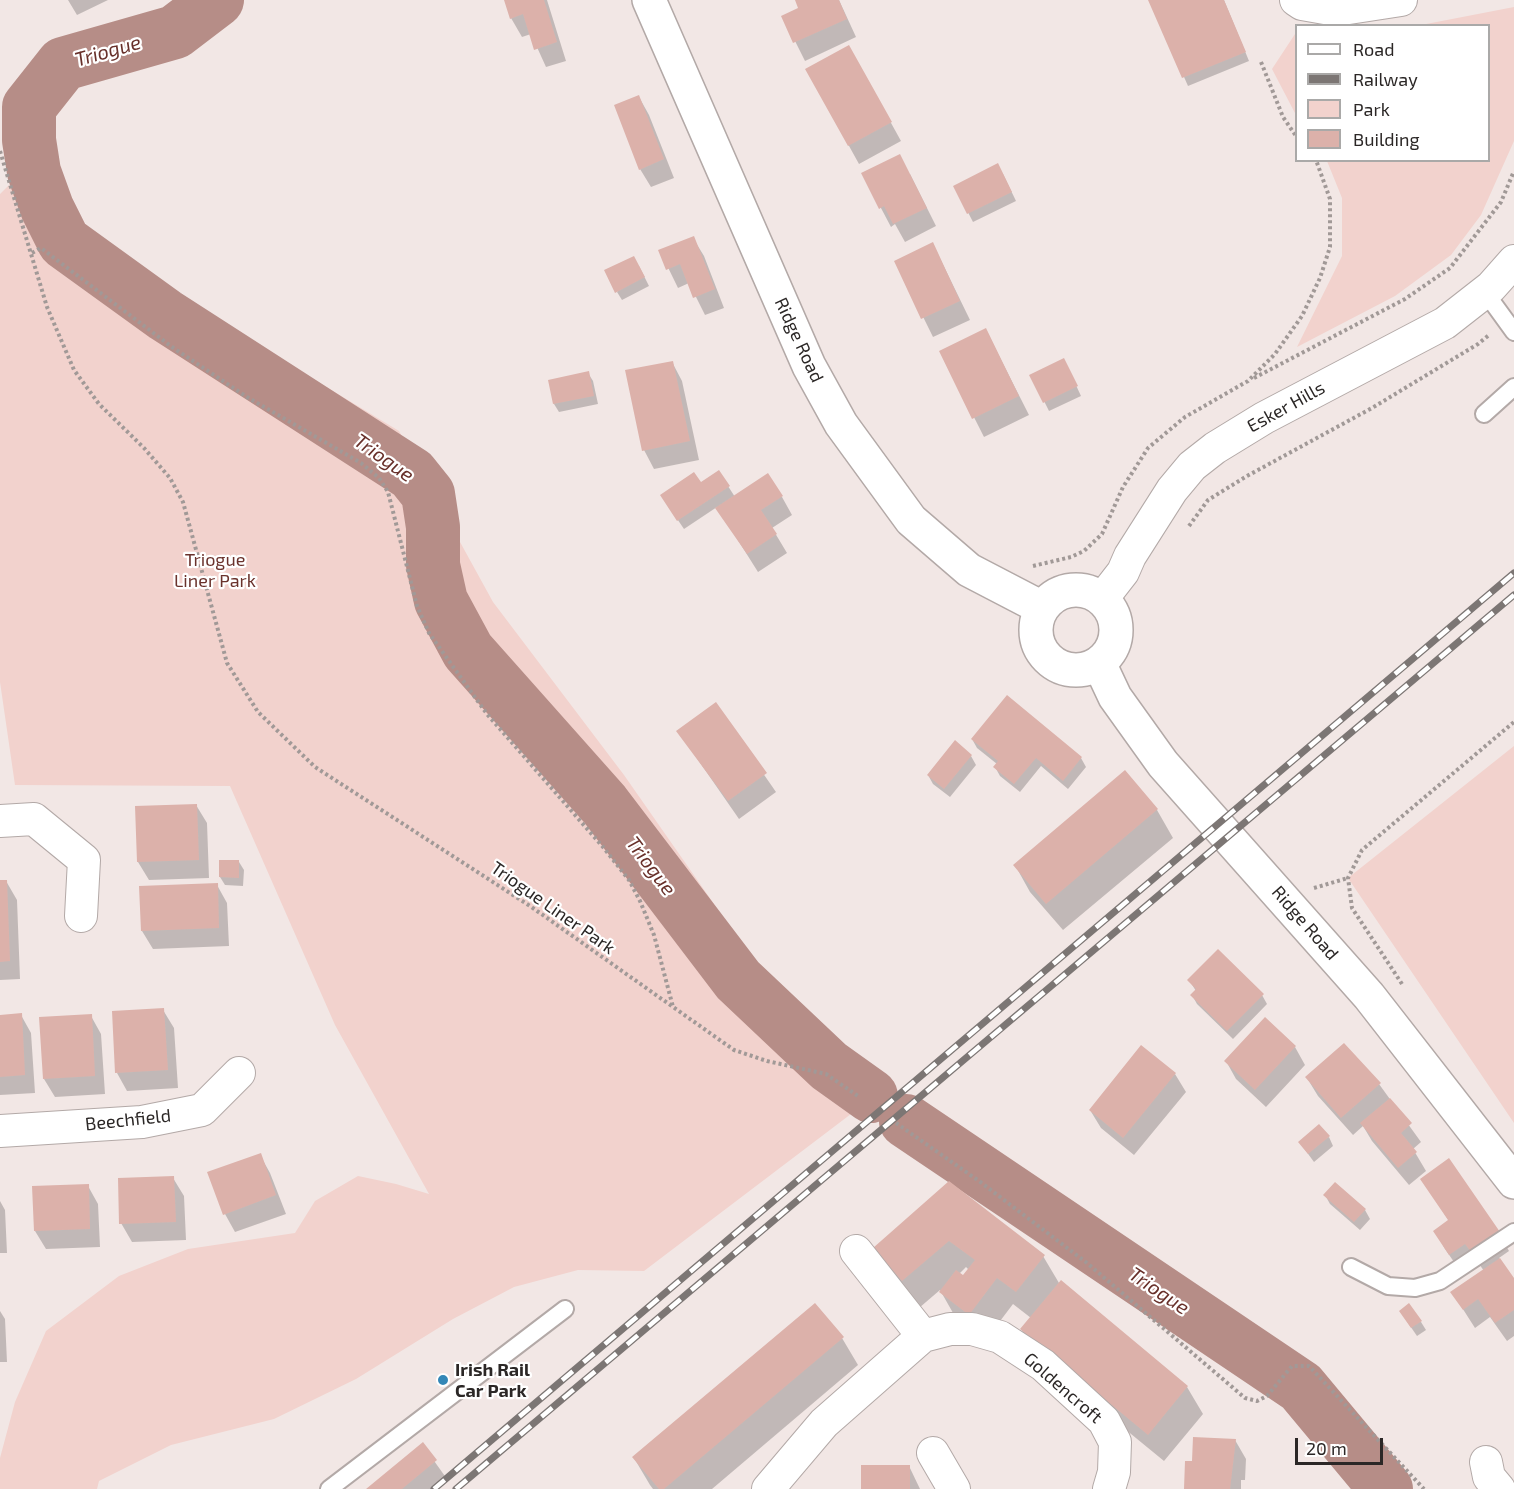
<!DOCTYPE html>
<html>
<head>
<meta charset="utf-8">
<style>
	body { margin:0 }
	#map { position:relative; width:1514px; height:1489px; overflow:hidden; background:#f2e7e5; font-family:"Exo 2",sans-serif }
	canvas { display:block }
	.legend { position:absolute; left:1295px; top:24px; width:195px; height:138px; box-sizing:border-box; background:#fff; border:2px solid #aaa9a8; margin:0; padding:8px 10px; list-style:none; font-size:18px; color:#2b2726 }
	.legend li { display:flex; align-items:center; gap:12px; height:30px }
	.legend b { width:30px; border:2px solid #aaa9a8 }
	.scale { position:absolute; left:1295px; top:1438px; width:88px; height:27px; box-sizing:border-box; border:3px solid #2b2726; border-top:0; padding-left:8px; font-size:18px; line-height:21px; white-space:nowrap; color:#2b2726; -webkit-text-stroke:4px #fff; paint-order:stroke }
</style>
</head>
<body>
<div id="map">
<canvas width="1514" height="1489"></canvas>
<ul class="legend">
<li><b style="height:8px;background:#fff"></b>Road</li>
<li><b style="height:8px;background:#7c7674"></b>Railway</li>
<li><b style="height:16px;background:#f2d2cd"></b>Park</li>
<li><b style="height:16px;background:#dcb1aa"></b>Building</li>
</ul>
<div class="scale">20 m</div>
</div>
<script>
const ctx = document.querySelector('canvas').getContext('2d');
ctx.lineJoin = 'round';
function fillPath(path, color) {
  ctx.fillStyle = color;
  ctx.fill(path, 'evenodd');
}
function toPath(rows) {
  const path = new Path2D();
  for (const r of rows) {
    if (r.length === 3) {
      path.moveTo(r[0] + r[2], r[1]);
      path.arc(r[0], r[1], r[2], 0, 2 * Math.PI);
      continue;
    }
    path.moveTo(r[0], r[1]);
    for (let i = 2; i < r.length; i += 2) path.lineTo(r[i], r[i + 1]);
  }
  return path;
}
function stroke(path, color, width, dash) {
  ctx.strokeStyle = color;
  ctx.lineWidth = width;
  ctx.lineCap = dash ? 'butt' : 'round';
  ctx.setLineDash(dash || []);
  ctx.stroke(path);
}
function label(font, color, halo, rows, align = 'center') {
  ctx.font = font + ' "Exo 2",sans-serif';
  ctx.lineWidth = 4.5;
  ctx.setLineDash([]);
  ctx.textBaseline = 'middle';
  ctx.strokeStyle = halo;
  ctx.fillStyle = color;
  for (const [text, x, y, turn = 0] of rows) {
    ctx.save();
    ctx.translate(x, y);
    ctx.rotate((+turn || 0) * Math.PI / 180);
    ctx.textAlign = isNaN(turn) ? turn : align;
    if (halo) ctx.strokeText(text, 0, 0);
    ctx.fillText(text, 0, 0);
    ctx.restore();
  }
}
fillPath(toPath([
	[1514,7,1514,141,1481,215,1451,255,1395,296,1297,347,1342,256,1342,198,1327,161,1488,160,1488,26,1421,25],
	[1295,34,1296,35,1296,115,1272,69],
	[9,185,32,218,74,234,399,431,493,602,624,775,758,967,850,1075,876,1095,644,1271,578,1270,514,1287,453,1319,356,1379,274,1419,171,1445,99,1481,97,1489,0,1489,0,1458,15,1402,46,1331,119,1276,188,1249,295,1233,315,1201,358,1176,396,1184,429,1194,335,1025,230,786,15,785,0,682,0,194],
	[1514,746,1514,1123,1348,878]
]), '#f2d2cd');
fillPath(toPath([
	[68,0,108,0,77,15],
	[506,0,547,0,566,61,546,67,531,34,522,37,511,18],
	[796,0,839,0,856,37,805,61,783,17,800,9],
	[1150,0,1224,0,1249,61,1188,86],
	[859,65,901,141,859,164,807,70],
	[639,97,649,115,674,178,651,187,640,169],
	[863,174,910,174,936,226,905,242,895,224,891,227],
	[1003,174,1016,201,973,222,955,187],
	[693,238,704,256,724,308,705,315,689,283,678,288,660,251],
	[933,244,970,320,933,337,896,262],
	[639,266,649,286,622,300,617,292],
	[986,330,1029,415,984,437,941,352],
	[672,362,682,381,699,460,654,469,644,450],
	[1068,368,1081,396,1049,411,1031,375],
	[588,373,593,381,598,404,559,412,554,404,550,381],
	[719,472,735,497,782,497,792,515,772,528,787,553,758,572,717,507,684,529,667,504],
	[1007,697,1081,758,1086,767,1068,789,1041,766,1020,792,1000,776,995,767,997,764,977,748,972,739],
	[715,704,776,792,739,819,678,731],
	[955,742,971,756,976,765,950,797,933,784,928,775],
	[1125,772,1157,810,1173,838,1063,930,1030,892,1015,865],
	[196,805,207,823,209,878,149,880,138,862,136,808],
	[239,862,244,870,243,886,225,885,220,877],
	[0,881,6,881,17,900,20,979,0,980],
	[217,885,227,903,229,946,153,949,142,931],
	[1189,980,1262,995,1267,1004,1233,1039,1197,1004,1192,995,1196,991],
	[163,1010,174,1028,178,1088,127,1091,117,1073],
	[21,1015,31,1033,35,1093,0,1095,0,1016],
	[91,1016,101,1034,105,1094,55,1097,44,1079],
	[1344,1045,1379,1084,1421,1142,1413,1149,1426,1171,1409,1185,1372,1141,1363,1126,1353,1135,1318,1096,1307,1078],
	[1295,1047,1305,1065,1266,1107,1236,1079,1226,1061],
	[1175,1074,1186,1092,1134,1155,1101,1128,1090,1110],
	[1329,1137,1333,1146,1314,1162,1300,1143],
	[260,1155,270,1173,286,1214,235,1232,225,1214],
	[173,1178,184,1196,186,1240,132,1242,121,1223],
	[1422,1179,1499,1233,1509,1251,1499,1258,1514,1281,1514,1336,1507,1341,1490,1317,1475,1328,1452,1292,1484,1271,1477,1261,1461,1272,1445,1249,1435,1231,1449,1221],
	[949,1183,1043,1256,1059,1283,1187,1387,1203,1414,1164,1461,1037,1357,1021,1329,1031,1318,1013,1304,985,1341,957,1320,940,1290,919,1308,890,1275,875,1248],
	[966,1267,969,1270,964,1277,959,1274],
	[1335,1184,1365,1210,1370,1219,1360,1230,1330,1204,1325,1195],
	[88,1186,98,1204,100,1247,46,1249,35,1231],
	[0,1201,5,1210,7,1253,0,1253],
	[0,1311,5,1319,7,1362,0,1362],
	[1406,1320,1421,1322,1426,1330,1417,1336],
	[842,1338,858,1365,712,1489,653,1489,650,1485,634,1458],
	[1235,1440,1246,1459,1245,1480,1241,1480,1241,1489,1186,1489,1194,1463],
	[422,1444,447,1479,435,1489,369,1489],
	[909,1466,920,1489,862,1489]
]), '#0003');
stroke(toPath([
	[217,0,175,32,63,64,29,107,29,140,34,172,47,208,64,242,165,315,412,474,428,494,433,527,433,565,441,601,468,651,604,804,738,980,829,1066,871,1096],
	[906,1121,1301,1387,1386,1489]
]), '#b68d87', 54);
fillPath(toPath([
	[504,0,544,0,557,42,534,50,523,14,510,19],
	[795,0,839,0,847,19,793,43,781,16,798,8],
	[1148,0,1224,0,1246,52,1182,78],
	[849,45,892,122,848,146,805,69],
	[639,95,664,159,639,170,614,105],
	[900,154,927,208,893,224,884,206,879,209,861,173],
	[998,163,1012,192,967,214,953,186],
	[694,236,715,289,693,298,680,264,666,270,658,250],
	[933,242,960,301,921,319,894,261],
	[634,256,645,277,615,293,604,270],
	[986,328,1019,396,972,419,939,351],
	[1064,358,1078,386,1043,403,1029,375],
	[673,361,690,441,642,451,625,370],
	[589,371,594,396,553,404,548,380],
	[719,470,730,486,677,521,660,495,694,472,701,482],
	[768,473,783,496,761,510,777,534,747,554,715,508],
	[1007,695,1082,757,1063,781,1036,758,1014,784,993,767,998,761,971,739],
	[716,702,767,773,728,801,676,731],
	[955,740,972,755,944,789,927,775],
	[1125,770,1158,809,1046,904,1013,865],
	[197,804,199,860,137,862,135,806],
	[219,860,239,860,239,878,219,877],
	[0,880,7,880,10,961,0,962],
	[218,883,219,928,141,931,139,886],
	[1218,949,1264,994,1227,1031,1190,995,1196,989,1187,980],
	[164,1008,168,1070,115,1073,112,1011],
	[22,1013,25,1075,0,1077,0,1015],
	[92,1014,95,1076,43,1079,39,1017],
	[1265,1017,1296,1046,1255,1090,1224,1061],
	[1344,1043,1381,1083,1341,1118,1305,1077],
	[1141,1045,1176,1073,1123,1138,1089,1110],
	[1390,1098,1412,1123,1401,1133,1417,1152,1398,1168,1360,1123],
	[1319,1124,1330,1136,1308,1154,1298,1142],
	[261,1153,276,1195,223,1215,207,1172],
	[1449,1158,1500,1232,1471,1252,1465,1244,1449,1255,1433,1231,1448,1220,1420,1179],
	[174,1176,176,1222,119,1224,118,1178],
	[949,1181,1045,1255,1016,1292,997,1278,969,1315,939,1292,956,1270,963,1275,975,1260,949,1241,902,1281,873,1248],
	[1335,1182,1366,1209,1354,1222,1323,1195],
	[89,1184,90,1229,34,1231,32,1186],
	[1500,1258,1514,1278,1514,1310,1495,1323,1478,1299,1463,1310,1450,1292],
	[1061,1280,1188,1386,1148,1435,1020,1329],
	[815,1303,844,1337,664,1489,659,1489,632,1457],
	[1409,1303,1422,1321,1411,1328,1399,1311],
	[1193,1437,1236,1439,1230,1489,1184,1489,1185,1461,1192,1461],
	[423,1442,437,1460,402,1489,366,1489],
	[861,1465,910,1465,910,1489,861,1489]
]), '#dcb1aa');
const service = toPath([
	[1485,292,1514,332],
	[1484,414,1514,387],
	[1351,1267,1388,1286,1415,1288,1440,1281,1514,1232],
	[329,1489,565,1309]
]);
const minor = toPath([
	[1296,0,1302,4,1336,10,1401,0],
	[1102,599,1123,572,1130,556,1172,490,1192,466,1215,448,1264,418,1445,323,1491,287,1514,261],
	[0,821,34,819,84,860,81,916],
	[0,1131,142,1122,202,1110,239,1073],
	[856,1251,923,1336],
	[933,1453,954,1489],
	[1486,1462,1489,1477,1499,1489],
	[768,1489,824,1423,923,1336,950,1329,972,1329,1000,1337,1043,1365,1104,1421,1115,1442,1114,1472,1109,1489]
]);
const tertiary = toPath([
	[649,0,809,366,841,424,911,520,969,570,1042,608],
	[1076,630,40],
	[1099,663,1115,697,1163,764,1369,996,1514,1182]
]);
stroke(service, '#b3a9a7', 20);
stroke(minor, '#b3a9a7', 34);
stroke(tertiary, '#b3a9a7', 36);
stroke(toPath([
	[1261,62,1283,117,1296,136],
	[0,151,47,307,74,370,99,404,144,448,170,478,183,502,227,663,258,712,315,767,530,906,734,1050,767,1061,826,1074,858,1096],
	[32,253,41,248,172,347,247,397,361,463,379,478,388,492,417,606,429,633,487,714,603,847,629,880,640,901,654,935,673,1007],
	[1254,378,1405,299,1450,268,1501,202,1514,171],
	[1189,526,1208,500,1247,476,1372,408,1478,344,1489,335],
	[1033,566,1071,557,1084,551,1102,534,1123,487,1148,448,1185,417,1248,381,1275,354,1302,316,1320,278,1330,247,1330,199,1316,160],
	[1314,888,1348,878],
	[1402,984,1352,908,1348,878,1362,850,1514,722],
	[896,1123,979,1181,1087,1263,1245,1398,1257,1401,1267,1396,1292,1366,1309,1366,1424,1489]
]), '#a19997', 4, [3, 3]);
stroke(service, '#fff', 16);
stroke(minor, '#fff', 32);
stroke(tertiary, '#fff', 33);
const rail = toPath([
	[434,1489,1514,573],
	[456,1489,1514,595]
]);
stroke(rail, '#7c7674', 7);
stroke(rail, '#fff', 4.5, [14]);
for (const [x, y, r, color] of [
	[443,1380,6,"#3387b7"]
]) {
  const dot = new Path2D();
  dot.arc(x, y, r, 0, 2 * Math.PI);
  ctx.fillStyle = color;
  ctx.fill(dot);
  stroke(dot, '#fff', 2);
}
label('18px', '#2b2726', '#fff', [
	["Ridge Road",799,340,65],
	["Esker Hills",1286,407,-29],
	["Triogue Liner Park",553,908,35],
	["Ridge Road",1305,923,49],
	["Beechfield",128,1120,-6],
	["Goldencroft",1063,1388,41]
]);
label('18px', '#6a322c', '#fff', [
	["Triogue",215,560],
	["Liner Park",215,581]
]);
label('bold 18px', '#2b2726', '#fff', [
	["Irish Rail",455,1370],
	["Car Park",455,1391]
], 'left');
label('italic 20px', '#68302a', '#fff', [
	["Triogue",108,51,-16],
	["Triogue",384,458,35],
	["Triogue",651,866,53],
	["Triogue",1159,1291,34]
]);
</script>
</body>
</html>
